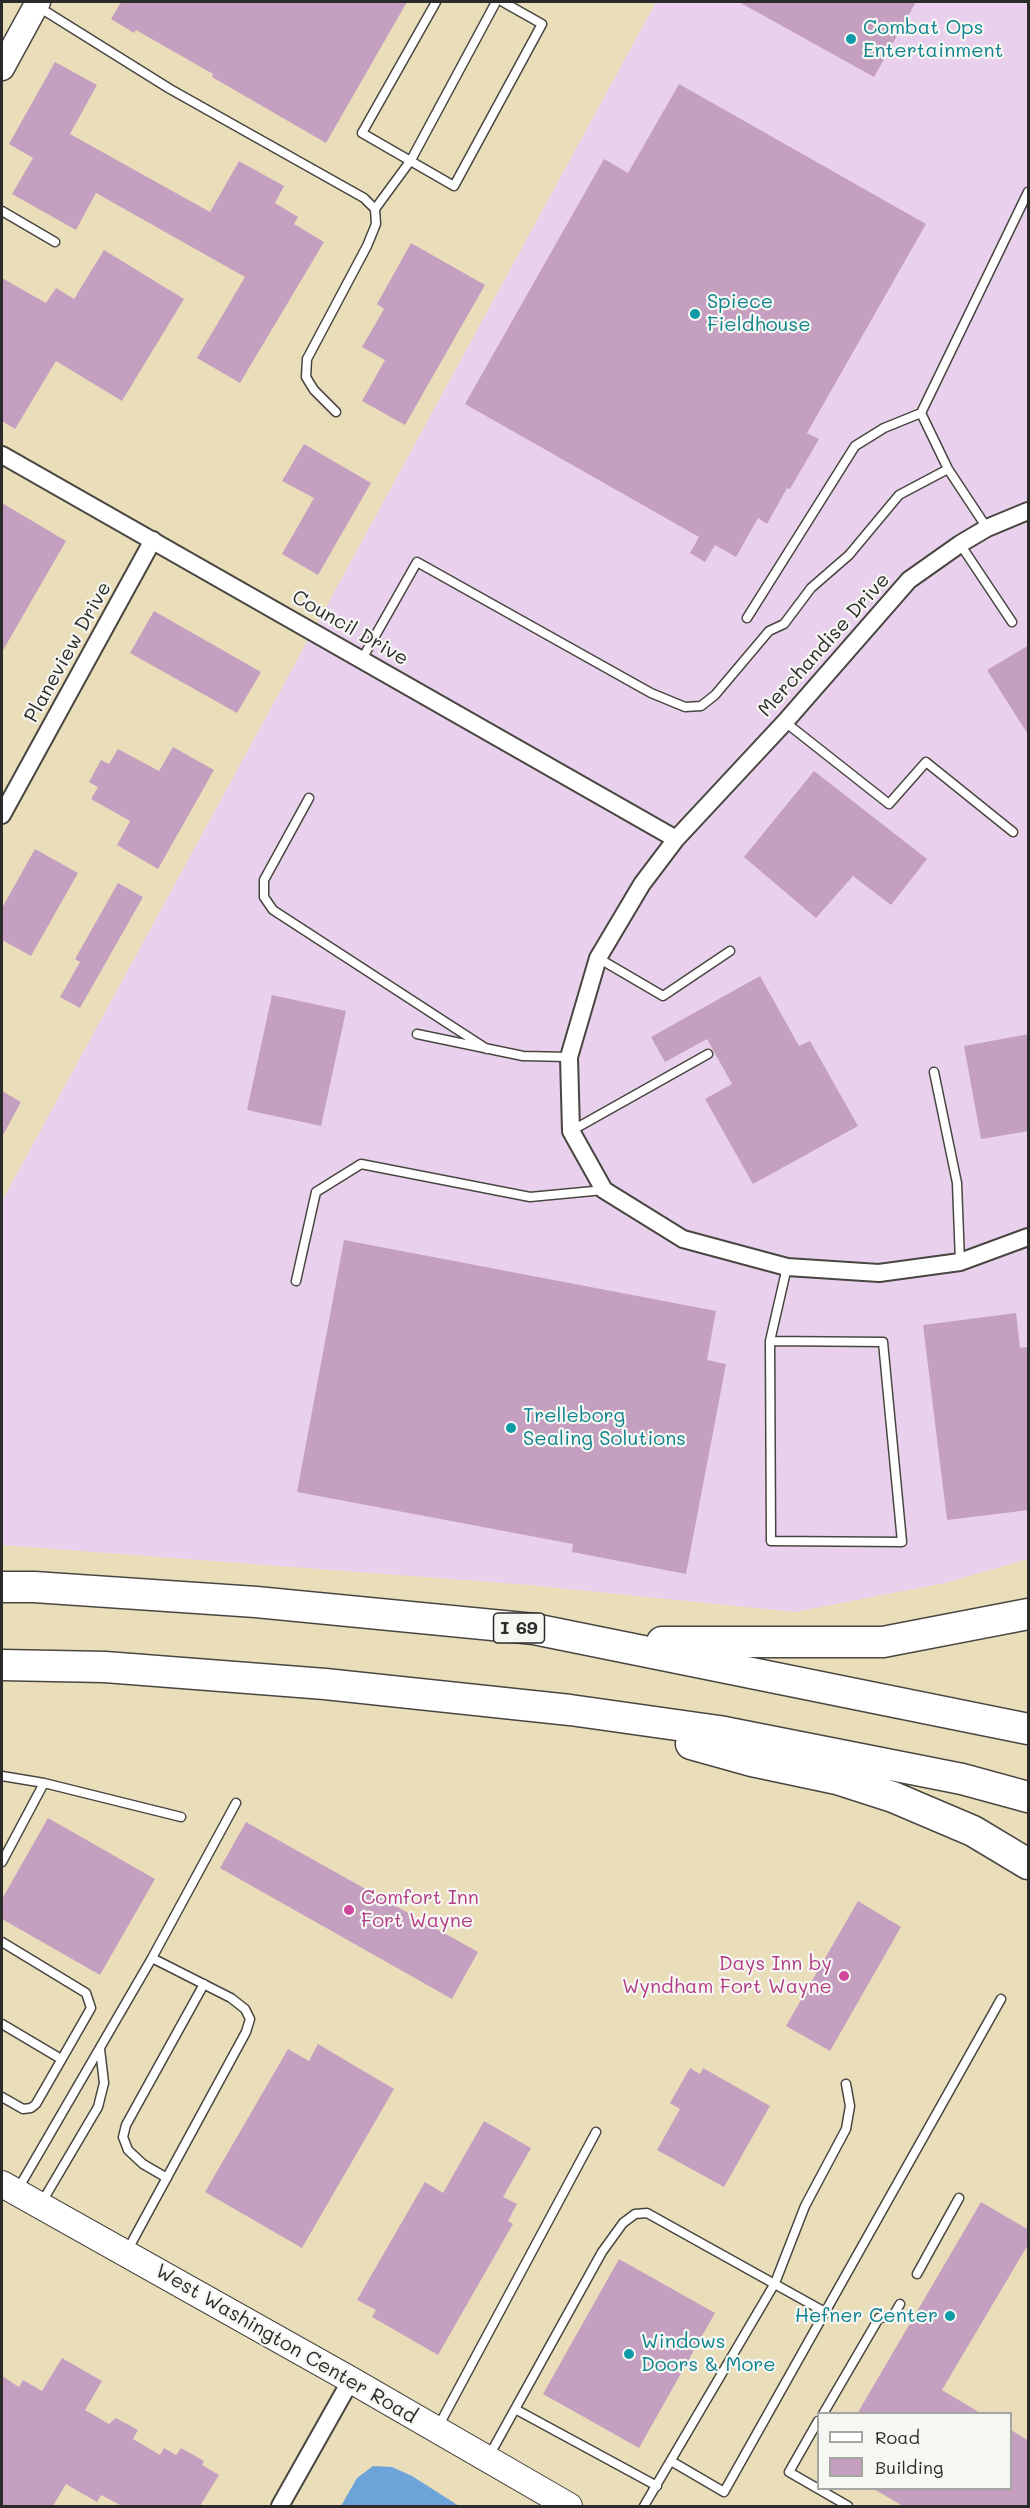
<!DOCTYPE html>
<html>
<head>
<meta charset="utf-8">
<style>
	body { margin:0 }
	#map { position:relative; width:1030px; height:2508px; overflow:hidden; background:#eadeba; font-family:Mali,sans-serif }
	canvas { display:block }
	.frame { position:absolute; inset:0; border:3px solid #2b2b2b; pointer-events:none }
	.legend { position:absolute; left:817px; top:2412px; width:195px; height:78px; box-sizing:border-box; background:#f6f6f2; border:2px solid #a5a5a2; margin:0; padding:8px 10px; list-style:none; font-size:18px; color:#2b2b2b }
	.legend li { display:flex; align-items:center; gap:12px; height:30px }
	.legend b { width:30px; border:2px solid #a5a5a2 }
</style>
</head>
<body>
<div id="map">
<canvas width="1030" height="2508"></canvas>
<div class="frame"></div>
<ul class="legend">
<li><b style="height:8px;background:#fff"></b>Road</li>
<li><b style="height:16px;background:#c59fc0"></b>Building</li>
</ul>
</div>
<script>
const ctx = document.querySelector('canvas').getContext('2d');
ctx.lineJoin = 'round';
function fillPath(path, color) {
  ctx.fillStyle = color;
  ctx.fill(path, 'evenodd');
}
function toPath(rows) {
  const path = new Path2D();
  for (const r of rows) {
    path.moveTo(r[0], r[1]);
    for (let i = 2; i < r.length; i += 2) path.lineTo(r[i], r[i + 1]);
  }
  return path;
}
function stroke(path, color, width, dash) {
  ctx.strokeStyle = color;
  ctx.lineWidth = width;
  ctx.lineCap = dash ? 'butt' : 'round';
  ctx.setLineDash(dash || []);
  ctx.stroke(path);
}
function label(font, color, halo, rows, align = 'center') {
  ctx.font = font + ' Mali,sans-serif';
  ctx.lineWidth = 4.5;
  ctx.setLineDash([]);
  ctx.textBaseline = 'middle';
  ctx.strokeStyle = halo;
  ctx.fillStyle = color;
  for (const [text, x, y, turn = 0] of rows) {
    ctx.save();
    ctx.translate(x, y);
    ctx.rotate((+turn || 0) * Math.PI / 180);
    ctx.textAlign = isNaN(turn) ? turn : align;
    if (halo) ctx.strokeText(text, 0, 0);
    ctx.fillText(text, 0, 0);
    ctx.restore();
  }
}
fillPath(toPath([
	[656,2,1028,2,1028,1559,945,1583,795,1612,530,1585,2,1545,2,1201]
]), '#e9d1ed');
fillPath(toPath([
	[373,2466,392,2467,412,2476,459,2506,341,2506,357,2478]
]), '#6ca4da');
fillPath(toPath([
	[121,2,407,2,326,143,212,77,213,74,136,30,134,33,111,19],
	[739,2,916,2,874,77],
	[55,62,97,85,70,134,210,212,239,161,284,186,275,203,298,217,294,224,324,242,240,383,197,358,245,277,96,193,76,230,12,194,33,158,9,144],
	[679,84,926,224,807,433,819,439,790,489,787,488,767,524,758,518,736,557,715,545,705,562,690,553,699,537,465,404,604,159,628,173],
	[411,243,485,285,405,425,362,401,385,360,362,347,384,309,377,304],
	[104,250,184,299,122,401,56,361,15,429,2,421,2,278,46,303,56,288,74,299],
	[304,444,371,483,318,575,282,554,314,498,282,481],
	[2,503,66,541,2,652],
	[154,611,261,672,237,713,130,653],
	[1029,645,1029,736,987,670],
	[173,747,214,770,158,869,117,845,130,821,91,799,98,787,89,782,101,760,109,764,118,749,159,771],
	[814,771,927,859,891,905,853,876,816,918,744,857],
	[35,849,78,873,31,956,2,940,2,908],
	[118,883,143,897,80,1008,60,997,80,962,75,959],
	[760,976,799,1046,810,1041,858,1126,753,1184,705,1099,732,1084,707,1039,665,1062,651,1037],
	[272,995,346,1011,321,1126,247,1110],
	[1029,1034,1029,1131,981,1139,964,1046],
	[2,1091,21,1102,2,1137],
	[344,1240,716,1311,707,1360,726,1364,686,1574,572,1552,573,1544,297,1492],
	[1016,1313,1020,1348,1027,1347,1029,1360,1029,1510,947,1520,923,1325],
	[48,1818,155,1879,100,1975,2,1919,2,1899],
	[246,1822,478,1952,452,1999,220,1868],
	[858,1901,901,1927,830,2051,786,2026],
	[318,2044,394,2089,302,2248,205,2192,288,2049,309,2061],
	[690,2068,700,2074,703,2068,770,2106,724,2187,657,2150,680,2109,670,2103],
	[484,2121,531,2148,503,2197,517,2204,508,2221,513,2224,438,2355,372,2317,376,2310,357,2300,425,2182,443,2193],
	[981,2202,1029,2230,1029,2243,942,2390,982,2414,857,2414],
	[619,2259,715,2313,639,2448,543,2394],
	[62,2358,102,2381,85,2410,109,2424,116,2418,138,2430,133,2439,160,2455,164,2448,176,2455,181,2448,204,2461,202,2465,219,2475,200,2506,122,2506,101,2495,97,2502,66,2484,53,2506,2,2506,2,2376,19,2387,23,2380,42,2391],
	[1011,2430,1029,2441,1029,2506,903,2506,872,2488,1011,2488]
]), '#c59fc0');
const lane = toPath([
	[436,2,362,133,454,186,542,24,503,2],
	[37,6,170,89,364,198,375,209,376,224,367,246,307,359,306,377,314,390,336,412],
	[375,209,411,160,496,2],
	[2,211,55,242],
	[987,528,948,469,921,413,1028,192],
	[960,544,1012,622],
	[747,618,855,446,884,428,921,413],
	[362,659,417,562,651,693,685,707,701,706,715,695,769,631,784,624,811,588,849,555,899,495,948,469],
	[785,722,889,804,926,762,1013,832],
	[309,798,264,880,264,897,273,910,487,1049],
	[598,958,663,996,730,951],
	[417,1034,523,1056,569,1057],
	[934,1072,957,1183,960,1262],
	[571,1131,708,1054],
	[296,1281,316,1192,361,1164,530,1197,604,1190],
	[770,1341,883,1342,902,1542,771,1541,770,1341,787,1267],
	[2,1776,44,1783],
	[2,1862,44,1783,181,1817],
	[2,1942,86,1993,91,2008,36,2104,31,2108,23,2109,2,2097],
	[2,2024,61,2059],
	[167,2178,143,2164,128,2150,123,2137,126,2125,204,1984],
	[18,2189,152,1958,236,1803],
	[42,2202,98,2107,104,2083,100,2049],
	[127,2251,246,2032,250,2019,245,2009,231,1998,152,1958],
	[917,2274,959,2198],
	[515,2409,657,2486],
	[823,2414,879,2318,893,2316,900,2304],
	[818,2421,789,2472,848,2506],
	[438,2427,596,2132],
	[489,2456,602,2252,623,2223,635,2214,647,2213,825,2312],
	[671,2461,724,2492,1001,1999],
	[644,2506,775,2283,805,2206,846,2129,850,2106,846,2084]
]);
const street = toPath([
	[2,455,676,839],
	[1028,511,987,528,960,544,909,580,785,722,676,839,642,884,598,958,569,1057,571,1131,604,1190,683,1239,787,1267,879,1273,960,1262,1028,1237],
	[2,815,153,540],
	[280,2506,351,2380]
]);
const secondary = toPath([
	[2,68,38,2]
]);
const primary = toPath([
	[2,2184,351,2380,569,2506]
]);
const highway = toPath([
	[2,1587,34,1587,256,1602,534,1629,1028,1729],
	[662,1642,883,1642,1028,1614],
	[2,1665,105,1667,325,1684,570,1710,719,1731,962,1779,1028,1797],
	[691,1744,752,1761,837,1779,893,1797,973,1831,1028,1864]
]);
stroke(lane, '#484640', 11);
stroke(street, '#484640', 20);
stroke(secondary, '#484640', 27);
stroke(primary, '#484640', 28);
stroke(highway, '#484640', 33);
stroke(lane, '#fff', 8);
stroke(street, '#fff', 16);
stroke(secondary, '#fff', 24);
stroke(primary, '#fff', 26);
stroke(highway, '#fff', 30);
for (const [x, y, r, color] of [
	[851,39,6,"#0f9aa8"],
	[695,314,6,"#0f9aa8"],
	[511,1428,6,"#0f9aa8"],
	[349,1910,6,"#d1479c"],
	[844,1976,6,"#d1479c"],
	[950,2316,6,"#0f9aa8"],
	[629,2354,6,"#0f9aa8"]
]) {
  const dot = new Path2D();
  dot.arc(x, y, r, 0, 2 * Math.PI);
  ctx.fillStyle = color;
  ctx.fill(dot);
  stroke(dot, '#f6f6f2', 2);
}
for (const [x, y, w] of [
	[519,1628,51]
]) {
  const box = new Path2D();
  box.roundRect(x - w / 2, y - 15, w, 30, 4.5);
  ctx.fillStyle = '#f6f6f2';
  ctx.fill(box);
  stroke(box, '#2b2b2b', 1.5);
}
label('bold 18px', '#2b2b2b', null, [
	["I 69",519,1628]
]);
label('20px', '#0d838f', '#f6f6f2', [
	["Combat Ops",863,28],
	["Entertainment",863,51],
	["Spiece",707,302],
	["Fieldhouse",707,325],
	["Trelleborg",523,1416],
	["Sealing Solutions",523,1439],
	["Hefner Center",938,2316,"right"],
	["Windows",641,2342],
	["Doors & More",641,2365]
], 'left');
label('20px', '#2b2b2b', '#f6f6f2', [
	["Council Drive",350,628,30],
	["Merchandise Drive",824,645,-48],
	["Planeview Drive",68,652,-61],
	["West Washington Center Road",286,2344,30]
]);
label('20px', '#b23c85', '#f6f6f2', [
	["Comfort Inn",361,1898],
	["Fort Wayne",361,1921],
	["Days Inn by",832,1964,"right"],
	["Wyndham Fort Wayne",832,1987,"right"]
], 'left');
</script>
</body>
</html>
